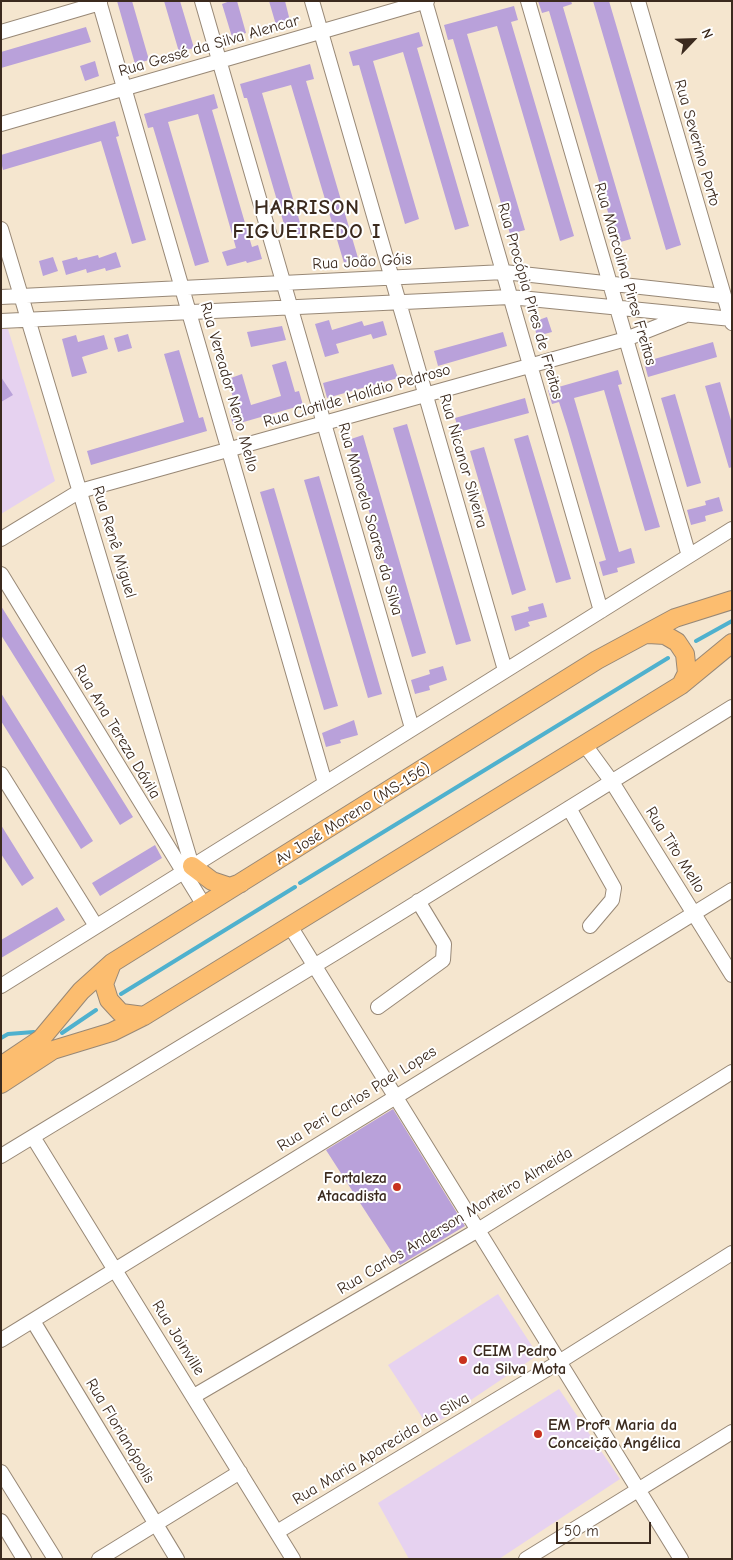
<!DOCTYPE html>
<html>
<head>
<meta charset="utf-8">
<style>
	body { margin:0 }
	#map { position:relative; width:733px; height:1560px; overflow:hidden; background:#f5e6cf; font-family:"Comic Neue",sans-serif }
	canvas { display:block }
	.frame { position:absolute; inset:0; border:2px solid #3b2a1e; pointer-events:none }
	.north { position:absolute; left:668px; top:15px; width:50px; height:50px; -webkit-text-stroke:4px #fff; paint-order:stroke; rotate:66deg; font-size:14px; font-weight:700; line-height:20px; text-align:center; color:#3b2a1e }
	.north::after { content:''; display:block; margin:auto; width:18px; height:22px; background:#3b2a1e; clip-path:polygon(50% 0,100% 100%,50% 72%,0 100%) }
	.scale { position:absolute; left:556px; top:1522px; width:95px; height:22px; box-sizing:border-box; border:2px solid #3b2a1e; border-top:0; padding-left:6px; font-size:15px; line-height:18px; white-space:nowrap; color:#3b2a1e; -webkit-text-stroke:4px #fff; paint-order:stroke }
</style>
</head>
<body>
<div id="map">
<canvas width="733" height="1560"></canvas>
<div class="frame"></div>
<div class="north">N</div>
<div class="scale">50 m</div>
</div>
<script>
const ctx = document.querySelector('canvas').getContext('2d');
ctx.lineJoin = 'round';
function fillPath(path, color) {
  ctx.fillStyle = color;
  ctx.fill(path, 'evenodd');
}
function toPath(rows) {
  const path = new Path2D();
  for (const r of rows) {
    path.moveTo(r[0], r[1]);
    for (let i = 2; i < r.length; i += 2) path.lineTo(r[i], r[i + 1]);
  }
  return path;
}
function stroke(path, color, width, dash) {
  ctx.strokeStyle = color;
  ctx.lineWidth = width;
  ctx.lineCap = dash ? 'butt' : 'round';
  ctx.setLineDash(dash || []);
  ctx.stroke(path);
}
function label(font, color, halo, rows, align = 'center') {
  ctx.font = font + ' "Comic Neue",sans-serif';
  ctx.lineWidth = 4;
  ctx.setLineDash([]);
  ctx.textBaseline = 'middle';
  ctx.strokeStyle = halo;
  ctx.fillStyle = color;
  for (const [text, x, y, turn = 0] of rows) {
    ctx.save();
    ctx.translate(x, y);
    ctx.rotate((+turn || 0) * Math.PI / 180);
    ctx.textAlign = isNaN(turn) ? turn : align;
    if (halo) ctx.strokeText(text, 0, 0);
    ctx.fillText(text, 0, 0);
    ctx.restore();
  }
}
fillPath(toPath([
	[1,329,8,329,55,481,1,514],
	[498,1294,538,1355,429,1428,388,1365],
	[559,1389,620,1479,499,1559,409,1559,378,1503]
]), '#e6d2f0');
stroke(toPath([
	[696,641,732,621],
	[300,883,668,658],
	[121,994,295,887],
	[62,1033,96,1010],
	[1,1038,8,1034,34,1032]
]), '#4fb1ce', 4);
fillPath(toPath([
	[117,1,132,1,149,60,135,64],
	[164,1,180,1,194,48,179,52],
	[230,1,237,1,246,33,232,37,222,4],
	[269,1,285,1,290,21,276,25],
	[538,1,571,1,572,4,563,7,631,239,617,243,549,11,542,13],
	[593,1,609,1,681,245,666,250],
	[514,6,518,20,511,22,574,236,560,241,497,26,467,34,525,230,510,234,453,39,448,40,444,25],
	[86,27,91,42,1,68,1,52],
	[419,32,423,46,417,48,469,226,455,230,403,52,373,61,419,219,405,224,359,65,353,66,349,52],
	[95,61,99,76,85,81,80,66],
	[310,64,314,79,306,81,358,258,344,263,291,85,262,93,303,233,288,238,247,98,244,98,240,84],
	[214,94,218,108,212,110,252,247,258,245,262,259,247,263,246,261,227,266,222,252,236,248,198,114,168,122,209,262,195,266,153,127,148,128,144,114],
	[115,121,119,136,116,137,146,240,132,244,101,141,3,170,1,162,1,155],
	[116,252,121,267,106,271,105,268,87,273,86,269,66,275,62,261,77,257,78,260,98,255,99,258],
	[53,257,58,271,43,276,39,261],
	[547,317,552,332,537,336,533,322],
	[329,320,332,330,362,321,364,326,383,321,387,335,373,339,371,334,336,344,339,353,325,357,315,324],
	[282,326,286,340,251,347,247,332],
	[503,332,507,346,438,366,434,351],
	[128,334,132,348,118,352,114,338],
	[76,335,78,342,104,335,108,349,82,357,87,373,72,377,62,339],
	[713,342,717,357,648,377,644,362],
	[179,350,199,418,203,417,207,431,91,465,87,451,184,422,164,354],
	[286,361,295,392,299,391,303,405,233,425,229,411,236,409,228,379,242,374,251,405,281,396,272,365],
	[393,364,398,378,327,398,323,383],
	[618,370,622,384,618,385,660,527,645,531,604,390,574,398,619,552,631,548,635,563,617,568,618,572,603,576,599,562,606,560,567,427,559,402,552,404,548,390],
	[1,377,13,395,1,402],
	[720,382,732,424,732,467,729,468,705,386],
	[675,394,701,483,687,487,661,398],
	[525,398,529,413,459,432,455,418],
	[407,424,471,641,456,645,393,428],
	[363,435,426,653,412,657,348,440],
	[528,435,571,579,556,583,514,439],
	[484,447,526,590,512,595,470,451],
	[319,476,382,694,368,698,304,480],
	[274,488,338,706,324,710,260,492],
	[719,497,723,511,705,516,706,521,691,525,687,510,706,505,705,501],
	[543,603,547,617,528,622,530,626,515,631,511,616,529,611,528,607],
	[1,606,133,817,120,825,1,635],
	[443,666,447,680,429,686,430,690,415,694,411,680,430,674,429,670],
	[1,693,93,841,81,849,1,721],
	[354,720,358,735,340,740,341,743,326,747,322,733],
	[1,825,34,878,22,886,1,854],
	[155,845,162,858,100,896,92,883],
	[57,907,65,920,1,958,1,940],
	[393,1109,465,1226,400,1265,326,1150]
]), '#b9a1da');
const minor = toPath([
	[99,1,325,783],
	[202,1,412,728],
	[312,1,505,670],
	[425,1,601,611],
	[528,1,689,556],
	[638,1,732,323],
	[1,32,100,3],
	[1,124,427,1],
	[1,229,192,866],
	[1,297,504,272,723,296],
	[1,321,510,297,732,319],
	[1,539,80,491,626,339,684,316],
	[1,574,205,907],
	[585,745,612,782,732,975],
	[1,774,96,926],
	[569,808,614,888,612,900,590,926],
	[290,926,681,1559],
	[1,986,732,529],
	[378,1007,443,960,444,944,418,901],
	[33,1137,293,1559],
	[1,1156,337,952,732,707],
	[33,1321,177,1559],
	[1,1340,732,890],
	[194,1396,478,1230,732,1072],
	[1,1472,55,1559],
	[1,1521,24,1559],
	[277,1532,559,1362,732,1253],
	[99,1559,240,1472],
	[526,1559,732,1432]
]);
const major = toPath([
	[648,634,665,635,677,642,685,654,687,673,681,685],
	[192,866,212,881,230,887,241,883],
	[111,966,104,984,109,1000,121,1013,144,1016],
	[1,1066,41,1039,81,991,112,963,597,660,675,618,732,600],
	[1,1084,53,1050,112,1032,144,1016,681,685,732,643]
]);
stroke(minor, '#988876', 16);
stroke(major, '#988876', 20);
stroke(minor, '#fff', 14);
stroke(major, '#fcbd6f', 18);
for (const [x, y, r, color] of [
	[397,1187,5,"#c8321e"],
	[463,1360,5,"#c8321e"],
	[538,1434,5,"#c8321e"]
]) {
  const dot = new Path2D();
  dot.arc(x, y, r, 0, 2 * Math.PI);
  ctx.fillStyle = color;
  ctx.fill(dot);
  stroke(dot, '#fff', 2);
}
label('16px', '#3b2a1e', '#fff', [
	["Rua Gessé da Silva Alencar",209,46,-16],
	["Rua Severino Porto",697,143,74],
	["Rua João Góis",362,262,-3],
	["Rua Marcolina Pires Freitas",625,274,74],
	["Rua Procópia Pires de Freitas",530,301,74],
	["Rua Vereador Neno Mello",229,387,74],
	["Rua Clotilde Holídio Pedroso",357,396,-16],
	["Rua Nicanor Silveira",463,461,74],
	["Rua Manoela Soares da Silva",370,519,74],
	["Rua Renê Miguel",114,542,73],
	["Rua Ana Tereza Dávila",117,732,59],
	["Av José Moreno (MS-156)",353,814,-32],
	["Rua Tito Mello",675,850,58],
	["Rua Peri Carlos Pael Lopes",357,1099,-32],
	["Rua Carlos Anderson Monteiro Almeida",455,1221,-31],
	["Rua Joinville",178,1338,58],
	["Rua Florianópolis",120,1431,59],
	["Rua Maria Aparecida da Silva",381,1449,-31]
]);
label('bold 16px', '#3b2a1e', '#fff', [
	["Fortaleza",387,1178,"right"],
	["Atacadista",387,1196,"right"],
	["CEIM Pedro",473,1351],
	["da Silva Mota",473,1369],
	["EM Profª Maria da",548,1425],
	["Conceição Angélica",548,1443]
], 'left');
ctx.letterSpacing = '1px';
label('bold 21px', '#3b2a1e', '#fff', [
	["HARRISON",307,208],
	["FIGUEIREDO I",307,232]
]);
ctx.letterSpacing = '0px';
</script>
</body>
</html>
